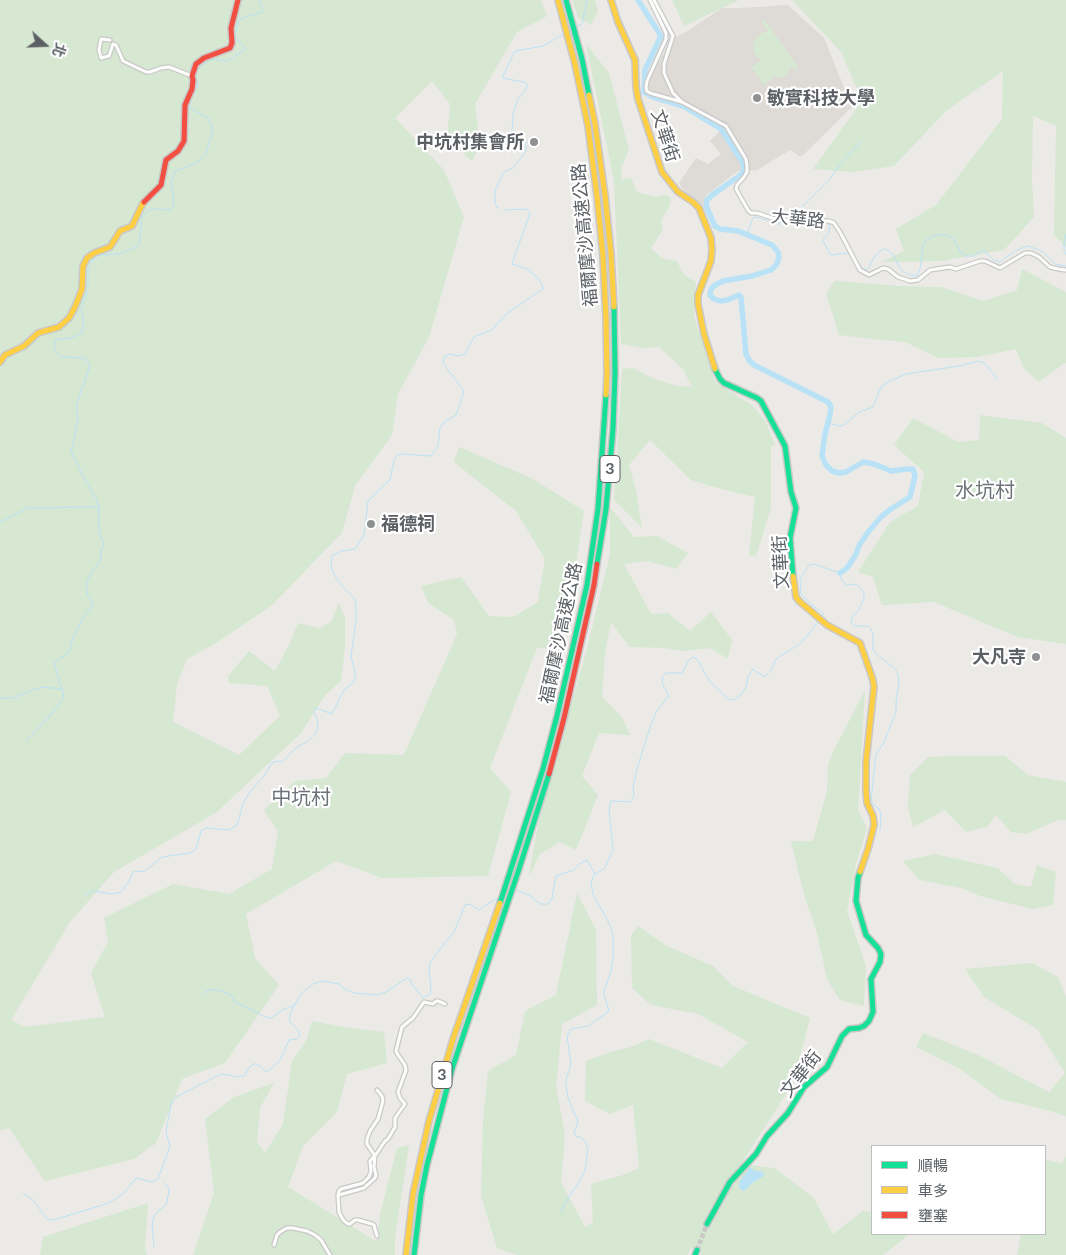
<!DOCTYPE html>
<html>
<head>
<meta charset="utf-8">
<style>
	body { margin:0 }
	#map { position:relative; width:1066px; height:1255px; overflow:hidden; background:#eceae6; font-family:Lato,"Noto Sans TC",sans-serif }
	canvas { display:block }
	.legend { position:absolute; left:871px; top:1145px; width:175px; height:90px; box-sizing:border-box; background:#fff; border:1px solid #bebfc1; margin:0; padding:6px 9px; list-style:none; font-size:15px; color:#5c6064 }
	.legend li { display:flex; align-items:center; gap:10px; height:25px }
	.legend b { width:25px; border:1px solid #bebfc1 }
	.north { position:absolute; left:20px; top:20px; width:50px; height:50px; -webkit-text-stroke:4px #fff; paint-order:stroke; rotate:110deg; font-size:14px; font-weight:700; line-height:20px; text-align:center; color:#5c6064 }
	.north::after { content:''; display:block; margin:auto; width:18px; height:22px; background:#5c6064; clip-path:polygon(50% 0,100% 100%,50% 72%,0 100%) }
</style>
</head>
<body>
<div id="map">
<canvas width="1066" height="1255"></canvas>
<ul class="legend">
<li><b style="height:6px;background:#16e098"></b>順暢</li>
<li><b style="height:6px;background:#ffcf43"></b>車多</li>
<li><b style="height:6px;background:#f24e42"></b>壅塞</li>
</ul>
<div class="north">北</div>
</div>
<script>
const ctx = document.querySelector('canvas').getContext('2d');
ctx.lineJoin = 'round';
function fillPath(path, color) {
  ctx.fillStyle = color;
  ctx.fill(path, 'evenodd');
}
function toPath(rows) {
  const path = new Path2D();
  for (const r of rows) {
    path.moveTo(r[0], r[1]);
    for (let i = 2; i < r.length; i += 2) path.lineTo(r[i], r[i + 1]);
  }
  return path;
}
function stroke(path, color, width, dash) {
  ctx.strokeStyle = color;
  ctx.lineWidth = width;
  ctx.lineCap = dash ? 'butt' : 'round';
  ctx.setLineDash(dash || []);
  ctx.stroke(path);
}
function label(font, color, halo, rows, align = 'center') {
  ctx.font = font + ' Lato,"Noto Sans TC",sans-serif';
  ctx.lineWidth = 4.5;
  ctx.setLineDash([]);
  ctx.textBaseline = 'middle';
  ctx.strokeStyle = halo;
  ctx.fillStyle = color;
  for (const [text, x, y, turn = 0] of rows) {
    ctx.save();
    ctx.translate(x, y);
    ctx.rotate((+turn || 0) * Math.PI / 180);
    ctx.textAlign = isNaN(turn) ? turn : align;
    if (halo) ctx.strokeText(text, 0, 0);
    ctx.fillText(text, 0, 0);
    ctx.restore();
  }
}
fillPath(toPath([
	[788,5,824,38,852,107,801,157,790,150,757,170,738,171,706,195,703,206,685,193,679,183,696,158,708,164,721,154,710,141,725,126,646,88,671,39,686,32,722,8,742,8]
]), '#dedad6');
fillPath(toPath([
	[0,0,541,0,547,16,517,32,475,104,480,144,472,161,447,138,450,104,432,81,395,118,444,170,464,217,429,337,398,394,392,435,355,486,342,533,271,606,216,643,187,659,177,684,173,722,239,755,280,716,267,686,229,683,228,676,249,651,275,671,290,643,298,623,320,628,331,622,339,603,345,618,345,647,341,681,325,695,301,733,217,812,114,872,70,922,11,1020,25,1027,105,1017,91,973,108,942,104,918,173,884,229,894,272,869,278,832,264,810,295,781,326,778,345,753,404,755,457,634,454,620,428,603,421,586,461,577,489,616,513,617,538,602,545,559,516,511,454,462,459,447,533,479,584,511,563,649,537,648,490,768,511,792,488,876,382,878,336,861,246,914,255,958,279,985,225,1063,182,1079,156,1143,134,1159,45,1181,9,1128,0,1131],
	[572,0,595,0,598,11,591,25,578,17],
	[672,0,739,0,684,26],
	[792,0,1066,0,1066,247,1054,235,1056,126,1033,116,1032,180,1034,217,1004,250,941,261,881,262,904,251,896,229,936,205,1002,119,1003,71,946,111,894,166,853,172,813,169,862,101,841,52],
	[765,20,798,67,795,70,792,66,786,76,782,77,779,78,771,74,773,78,764,85,751,67,761,60,754,53,753,47,754,41,759,35,764,32,768,32,762,22],
	[586,44,609,73,629,150,621,169,622,180,631,178,637,192,655,197,666,195,671,197,670,205,661,221,663,229,651,248,662,258,677,261,683,274,696,282,694,317,715,382,752,405,766,422,775,445,771,446,771,508,756,556,749,555,755,497,721,489,691,480,650,440,629,465,636,490,642,528,614,500,622,369,633,368,652,378,677,386,692,387,683,369,659,347,643,348,621,344,614,181],
	[1022,269,1066,292,1066,363,1063,364,1039,382,1024,369,1016,349,977,357,938,358,905,342,871,339,839,335,826,293,835,281,900,286,942,287,983,301,1017,290],
	[980,415,1042,423,1066,438,1066,644,1018,637,934,602,882,605,873,577,858,572,890,522,918,506,924,472,894,445,913,418,958,442,979,440],
	[610,507,634,537,657,536,688,553,676,569,647,561,624,564,651,614,668,613,690,631,711,612,732,640,728,659,710,648,683,651,664,648,629,647,611,622,605,654,602,697,622,717,630,735,599,733,582,776,598,795,576,850,560,842,540,854,531,873,529,874,540,815,587,649,610,554],
	[865,690,858,810,867,828,856,864,847,911,866,966,864,1006,840,1000,827,979,817,933,804,895,791,841,813,841,827,791,828,765,833,752],
	[954,756,1005,756,1028,775,1066,782,1066,820,1058,820,1026,834,1011,832,996,815,987,827,966,832,945,810,913,827,908,808,910,775,928,757],
	[935,854,997,868,1015,884,1031,887,1037,865,1056,872,1053,905,1033,909,980,896,961,888,919,880,903,861],
	[577,893,596,930,597,1005,562,1024,556,1087,565,1134,561,1182,585,1227,593,1222,591,1184,623,1175,639,1168,633,1105,610,1114,585,1101,586,1061,610,1052,631,1047,649,1039,722,1068,748,1042,698,1014,651,1005,632,988,631,936,638,926,667,946,713,966,733,986,810,1018,793,1083,703,1224,711,1226,731,1188,749,1165,774,1168,813,1197,833,1234,863,1211,872,1212,872,1234,910,1234,883,1255,700,1255,702,1249,691,1248,687,1255,517,1255,497,1248,481,1196,483,1121,488,1071,516,1055,525,1011,556,995],
	[1032,963,1058,977,1066,997,1066,1116,1047,1110,1001,1099,960,1069,916,1047,923,1033,978,1055,1049,1092,1065,1073,1037,1029,984,997,965,969],
	[312,1021,343,1027,384,1032,387,1063,347,1074,337,1112,303,1146,288,1187,377,1242,380,1215,397,1148,409,1145,395,1238,395,1255,193,1255,214,1193,205,1119,234,1097,274,1083,260,1108,257,1142,265,1153,283,1124,292,1061,306,1041],
	[1066,1156,1066,1255,1017,1255,1021,1234,1045,1234,1045,1159,1062,1164],
	[148,1203,145,1247,147,1255,40,1255,43,1237]
]), '#d6e7d2');
fillPath(toPath([
	[750,1167,755,1171,763,1172,764,1176,752,1183,744,1191,741,1190,739,1187,740,1181]
]), '#bae2f6');
stroke(toPath([
	[575,27,582,24,587,0],
	[499,208,497,208,495,202,495,191,500,179,504,172,513,168,526,151,526,141,515,136,512,130,513,114,517,101,528,86,524,82,502,78,515,51,543,46,565,33],
	[793,217,804,205,829,180,842,162,861,142],
	[823,222,830,225,829,232,823,240,829,253,833,255,845,253,851,255],
	[747,234,753,218,756,217,778,224,819,222],
	[1066,234,1064,243,1064,250,1066,255],
	[856,259,863,269,868,269,875,256,883,249,886,249,893,255,901,270,910,275,917,276,920,269,923,247,926,240,936,235,948,235,954,239,961,253,965,256,974,256,981,251,984,251,994,260,1000,262,1015,251,1027,246,1037,249,1043,252,1055,264,1066,266],
	[828,423,840,426,844,425,859,412,873,407,881,387,886,383,906,374,959,366,979,361,984,363,988,367,998,380],
	[0,522,28,508,98,507],
	[821,617,824,614,812,605,801,594,800,579,809,565,814,564,840,573,841,579,844,583,848,585,855,584,859,586,864,593,864,599,858,611,852,617,851,623,854,626,868,626,871,629,873,634,873,649,876,654,895,669,898,674,899,682,896,702,896,712,884,742,876,755,871,800,875,806,879,809,881,814,880,830],
	[0,698,13,698,30,691,42,687,62,689,54,663,69,652,73,638,84,616,90,609,93,603,87,594,86,583,92,572,100,561,101,552,104,544,99,532,99,507,96,498,83,476,71,451,78,421,76,406,90,365,84,358,61,357,54,349,55,340,71,338,81,333,84,323,81,309,88,289,88,270,91,262,99,255,119,254,132,249,139,245,142,217,149,210,157,209,170,210,174,205,173,193,171,183,175,171,187,167,198,162,206,153,213,130,208,118,190,108,190,102,198,84,195,74,199,68,211,59,227,61,244,50,245,48,235,37,238,25,240,19,262,12,262,6,259,0],
	[26,741,49,717,64,698,62,689],
	[514,891,516,890,529,895,540,904,548,904,552,899,554,886,556,876,574,870,579,864,587,860,595,874,605,868,613,849,609,811,611,801,630,802,634,796,633,787,638,765,650,728,656,712,668,697,668,694,663,685,662,680,665,673,682,673,689,660,693,657,697,659,710,682,728,699,733,700,740,696,746,687,748,677,753,669,764,677,771,670,776,659,801,643,819,621],
	[86,895,93,891,112,894,121,892,128,883,133,872,145,871,162,857,190,853,196,849,201,831,206,828,229,830,237,825,243,804,249,793,264,776,271,764,276,761,282,762,297,747,308,741,316,733,318,726,317,720,314,712,316,708,332,714,344,690,353,683,356,677,351,656,356,621,356,608,355,599,342,586,335,576,331,567,332,556,341,551,355,549,364,535,368,501,390,480,394,460,396,456,400,454,431,456,438,446,440,428,444,422,456,415,464,391,446,367,443,362,445,356,450,354,458,356,465,354,474,337,493,329,506,314,543,289,542,284,536,276,527,269,512,264,530,213,527,209,505,210],
	[204,993,209,990,218,990,227,993,232,996,235,1002,268,1018,271,1018,284,1009,293,1006],
	[23,1193,34,1201,47,1219,53,1220,109,1203,124,1193,136,1178,152,1182,158,1179,170,1146,166,1132,171,1104,176,1097,221,1074,238,1077,244,1076,248,1069,253,1064,257,1064,265,1071,268,1071,272,1068,280,1060,289,1040,297,1039,300,1035,298,1030,289,1021,290,1015,295,1004,302,993,313,984,322,981,339,984,345,989,354,993,378,995,386,992,407,978,410,979,412,984,422,997,425,997,430,994,431,986,429,971,430,963,443,945,454,932,465,905,470,904,479,910,489,903,499,898],
	[560,1213,567,1200,581,1179,585,1170,588,1149,586,1143,582,1138,576,1136,574,1133,578,1122,568,1098,566,1086,566,1080,571,1064,567,1036,571,1029,588,1026,608,1012,609,1010,604,995,604,991,611,971,613,959,613,936,610,925,593,894,591,884,594,874],
	[154,1247,152,1224,154,1216,158,1211,166,1205,167,1201,169,1191,168,1187,164,1183]
]), '#bae2f6', 1);
stroke(toPath([
	[638,0,661,36,645,70,644,92,653,97,683,106,721,129,743,163,744,169,742,174,712,195,707,200,706,206,715,226,720,229,738,231,772,245,778,252,779,257,777,264,771,270,752,276,723,281,715,285,711,289,710,295,714,299,720,301,727,300,739,295,741,297,746,354,749,360,754,365,828,402,831,407,830,415,825,434,822,456,826,465,832,471,839,473,846,472,863,462,874,464,891,471,907,469,913,469,915,476,910,497,891,509,881,517,869,531,860,544,855,556,847,568,840,573]
]), '#bae2f6', 5.5);
stroke(toPath([
	[697,1250,707,1224]
]), '#c8c8c6', 4.5, [4.5, 2]);
const street = toPath([
	[650,0,666,33,666,39,647,81,646,88,647,91,650,93,682,102,726,126,746,159,747,166,747,172,744,177,737,185,736,189,748,210,751,213,757,213,778,220,829,221,834,223,840,232,860,270,869,275,883,268,888,269,898,277,910,281,918,280,930,270,950,267,956,269,980,261,985,261,1000,268,1025,253,1031,253,1039,257,1050,267,1058,269,1066,270],
	[654,0,673,36,664,64,664,73,673,93,682,102],
	[110,40,101,39,99,50,101,58,109,56,113,44,116,45,123,61,146,72,150,72,161,68,169,67,192,76],
	[339,1195,364,1188,375,1178,376,1175,374,1167,375,1156,367,1144,367,1139,370,1131,378,1119,383,1101,382,1096,377,1090],
	[377,1236,374,1225,372,1224,358,1220,355,1220,350,1224,348,1224,343,1220,339,1212,338,1195,339,1191,341,1189,363,1183,369,1177,371,1171,370,1161,377,1153,385,1141,388,1139,395,1127,395,1118,405,1104,400,1098,398,1092,406,1070,405,1065,398,1055,396,1051,402,1027,413,1018,424,1002,433,1004,436,1001,438,1001,445,1004],
	[274,1245,277,1235,280,1232,287,1228,293,1228,307,1231,315,1235,321,1240,330,1255]
]);
const fast = toPath([
	[566,0,582,59,589,95],
	[715,369,720,379,724,383,757,398,761,401,785,446,791,492,796,508,790,538,793,576],
	[597,564,606,509,613,429,615,373,614,307],
	[500,903,543,769,557,716,587,585,598,509,606,395],
	[707,1224,730,1182,756,1154,767,1136,788,1113,804,1087,827,1067,842,1036,849,1029,859,1028,864,1026,869,1021,873,1012,871,979,880,962,881,954,878,948,866,935,856,901,858,878,860,872],
	[414,1255,421,1195,427,1165,452,1069,519,869,549,774],
	[695,1255,697,1250]
]);
const slow = toPath([
	[558,0,575,64,588,126,597,196,603,256,606,318,607,374,606,395],
	[611,0,618,22,635,60,636,87,638,99,662,172,678,192,693,202,699,208,711,238,712,249,711,261,698,295,698,304,704,334,715,369],
	[589,95,595,124,605,195,611,254,614,307],
	[0,362,5,355,24,346,38,333,59,327,69,318,75,307,82,289,83,266,87,258,94,253,110,247,120,231,132,226,142,205,144,202],
	[793,576,796,597,799,601,827,625,860,643,872,677,874,686,866,762,866,791,867,803,873,816,874,825,868,849,860,872],
	[406,1255,413,1194,429,1121,453,1039,500,903]
]);
const jam = toPath([
	[144,202,161,185,166,160,178,151,184,141,185,105,192,89,193,80,192,76,196,64,204,58,230,48,232,43,231,28,238,0],
	[549,774,564,718,594,585,597,564]
]);
stroke(street, '#c8c9c8', 5.5);
stroke(fast, '#c8c8c8', 8);
stroke(slow, '#c8c8c8', 8);
stroke(jam, '#c8c8c8', 8);
stroke(street, '#fcfcfb', 3);
stroke(fast, '#16e098', 5);
stroke(slow, '#ffcf43', 5);
stroke(jam, '#f24e42', 5);
for (const [x, y, r, color] of [
	[757,98,5,"#8e9092"],
	[534,142,5,"#8e9092"],
	[371,524,5,"#8e9092"],
	[1036,657,5,"#8e9092"]
]) {
  const dot = new Path2D();
  dot.arc(x, y, r, 0, 2 * Math.PI);
  ctx.fillStyle = color;
  ctx.fill(dot);
  stroke(dot, '#fff', 2);
}
for (const [x, y, w] of [
	[610,469,20],
	[442,1075,20]
]) {
  const box = new Path2D();
  box.roundRect(x - w / 2, y - 13.5, w, 27, 4);
  ctx.fillStyle = '#fff';
  ctx.fill(box);
  stroke(box, '#5c6064', 1);
}
label('bold 16px', '#5c6064', null, [
	["3",610,469],
	["3",442,1075]
]);
label('bold 18px', '#5c6064', '#fff', [
	["敏實科技大學",767,98],
	["中坑村集會所",524,142,"right"],
	["福德祠",381,524],
	["大凡寺",1026,657,"right"]
], 'left');
label('18px', '#5c6064', '#fff', [
	["文華街",665,136,72],
	["大華路",798,219,6],
	["福爾摩沙高速公路",585,235,-95],
	["文華街",781,562,-93],
	["福爾摩沙高速公路",561,633,-78],
	["文華街",801,1074,-52]
]);
label('20px', '#6d7276', '#fff', [
	["水坑村",985,491],
	["中坑村",301,798]
]);
</script>
</body>
</html>
